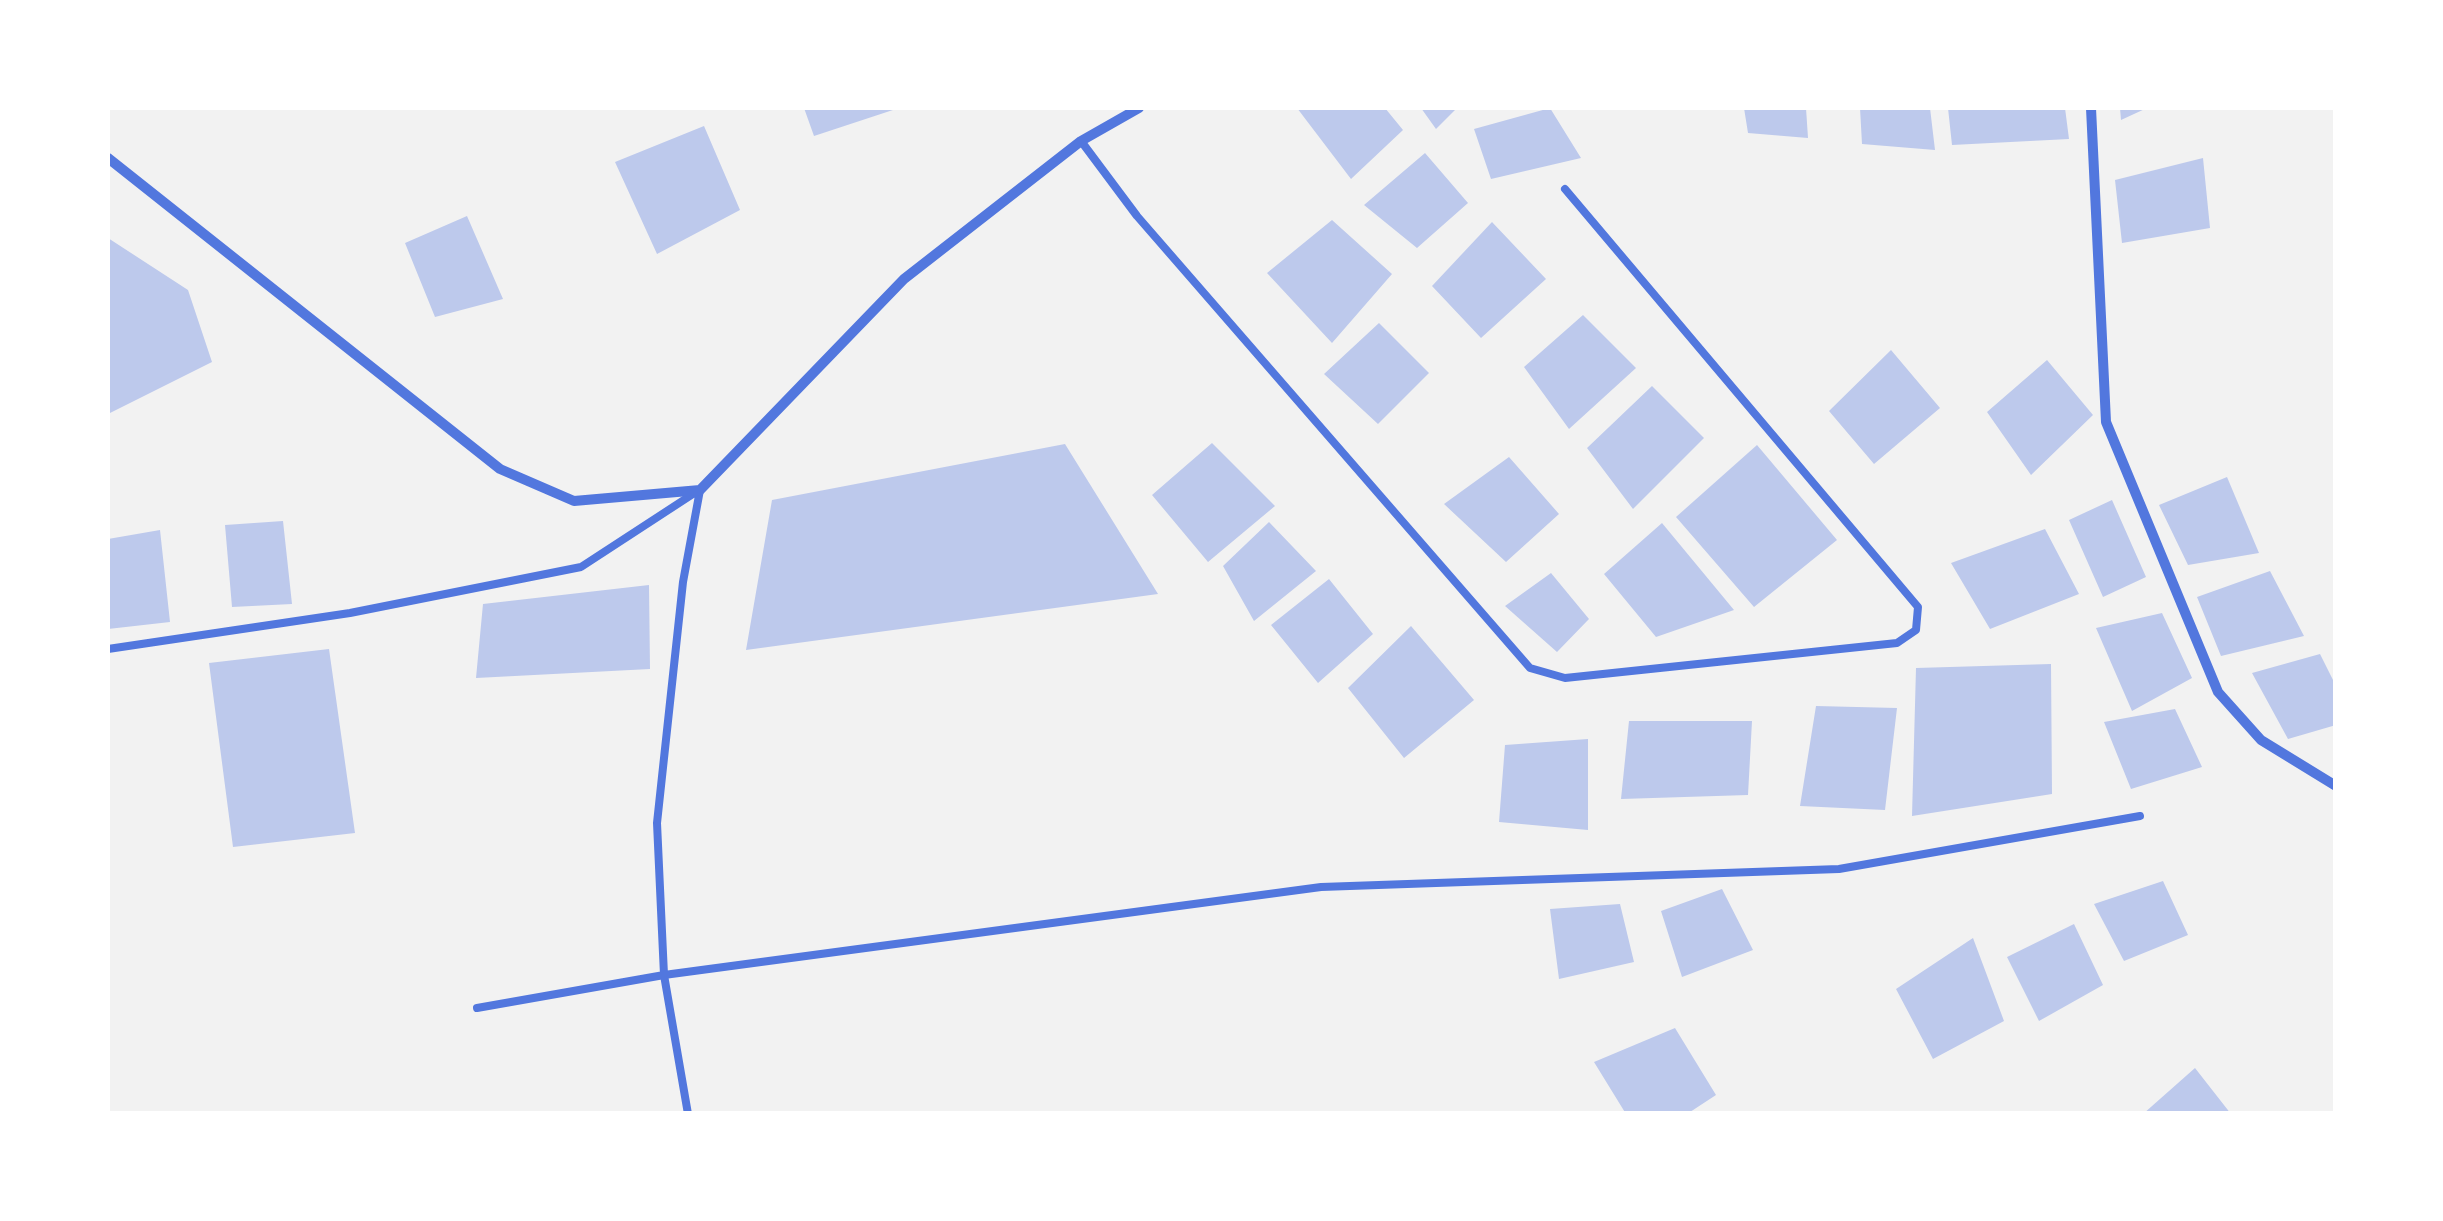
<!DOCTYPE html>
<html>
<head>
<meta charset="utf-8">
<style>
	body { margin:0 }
	#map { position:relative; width:2443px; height:1221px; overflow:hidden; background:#f2f2f2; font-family:Helvetica,sans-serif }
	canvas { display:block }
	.frame { position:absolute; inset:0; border:110px solid #fff; pointer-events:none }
</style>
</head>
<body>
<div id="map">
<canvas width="2443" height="1221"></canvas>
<div class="frame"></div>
</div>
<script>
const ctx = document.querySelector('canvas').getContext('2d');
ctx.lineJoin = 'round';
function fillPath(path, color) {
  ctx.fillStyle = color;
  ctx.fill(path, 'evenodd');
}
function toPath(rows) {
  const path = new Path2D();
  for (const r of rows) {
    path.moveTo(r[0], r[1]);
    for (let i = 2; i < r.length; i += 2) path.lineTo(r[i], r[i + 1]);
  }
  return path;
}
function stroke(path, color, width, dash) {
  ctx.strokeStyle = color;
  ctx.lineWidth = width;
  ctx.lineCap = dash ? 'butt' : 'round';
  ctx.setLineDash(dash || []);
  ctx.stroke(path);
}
fillPath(toPath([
	[804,108,899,108,814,136],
	[1297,108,1385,108,1403,130,1351,179],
	[1421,108,1457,108,1436,129],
	[1550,108,1581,158,1491,179,1474,129],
	[1744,108,1806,108,1808,138,1748,133],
	[1860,108,1930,108,1935,150,1862,144],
	[1948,108,2065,108,2069,139,1952,145],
	[2120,108,2147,108,2121,120],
	[704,126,740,210,657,254,615,162],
	[1425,153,1468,203,1417,248,1364,205],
	[2203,158,2210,228,2122,243,2115,180],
	[467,216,503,299,435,317,405,243],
	[1332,220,1392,274,1332,343,1267,273],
	[1492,222,1546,279,1481,338,1432,286],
	[108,238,188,290,212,362,108,414],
	[1583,315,1636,368,1569,429,1524,367],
	[1379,323,1429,373,1378,424,1324,374],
	[1891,350,1940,408,1874,464,1829,411],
	[2047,360,2093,415,2031,475,1987,412],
	[1652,386,1704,438,1633,509,1587,448],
	[1212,443,1275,506,1208,562,1152,495],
	[1065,444,1158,594,746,650,772,500],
	[1757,445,1837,540,1754,607,1676,517],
	[1509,457,1559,514,1506,562,1444,504],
	[2227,477,2259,553,2188,565,2159,505],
	[2112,500,2146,577,2103,597,2069,520],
	[283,521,292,604,232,607,225,525],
	[1269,522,1316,571,1254,621,1223,566],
	[1662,523,1734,610,1656,637,1604,574],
	[2045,529,2079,594,1990,629,1951,563],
	[160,530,170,622,108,629,108,539],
	[2270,571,2304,636,2221,656,2197,597],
	[1551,573,1589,619,1557,652,1505,606],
	[1329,579,1373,634,1318,683,1271,625],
	[649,585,650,669,476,678,483,604],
	[2162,613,2192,678,2132,711,2096,628],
	[1411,626,1474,700,1404,758,1348,688],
	[329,649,355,833,233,847,209,663],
	[2320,654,2336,686,2336,725,2288,739,2252,673],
	[2051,664,2052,794,1912,816,1916,668],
	[1816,706,1897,708,1885,810,1800,806],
	[2175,709,2202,767,2131,789,2104,722],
	[1629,721,1752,721,1748,795,1621,799],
	[1588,739,1588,830,1499,822,1505,745],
	[2163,881,2188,935,2124,961,2094,904],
	[1722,889,1753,950,1682,977,1661,911],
	[1620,904,1634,962,1559,979,1550,909],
	[2074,924,2103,985,2039,1021,2007,957],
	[1973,938,2004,1021,1933,1059,1896,989],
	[1675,1028,1716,1095,1687,1114,1626,1114,1594,1062],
	[2195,1068,2231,1114,2143,1114]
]), '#bdc9ec');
stroke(toPath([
	[1081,141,1137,216,1530,668,1565,678,1897,643,1916,630,1918,607,1565,189],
	[108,649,350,613,581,567,696,492],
	[477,1008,664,975,1321,887,1839,869,2140,816],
	[688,1114,664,975,657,823,683,582,700,490]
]), '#5277de', 8);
stroke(toPath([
	[2091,108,2106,422,2218,692,2261,740,2336,786],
	[108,158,500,469,574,501,700,490,904,279,1081,141,1139,108]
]), '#5277de', 10);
</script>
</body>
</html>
